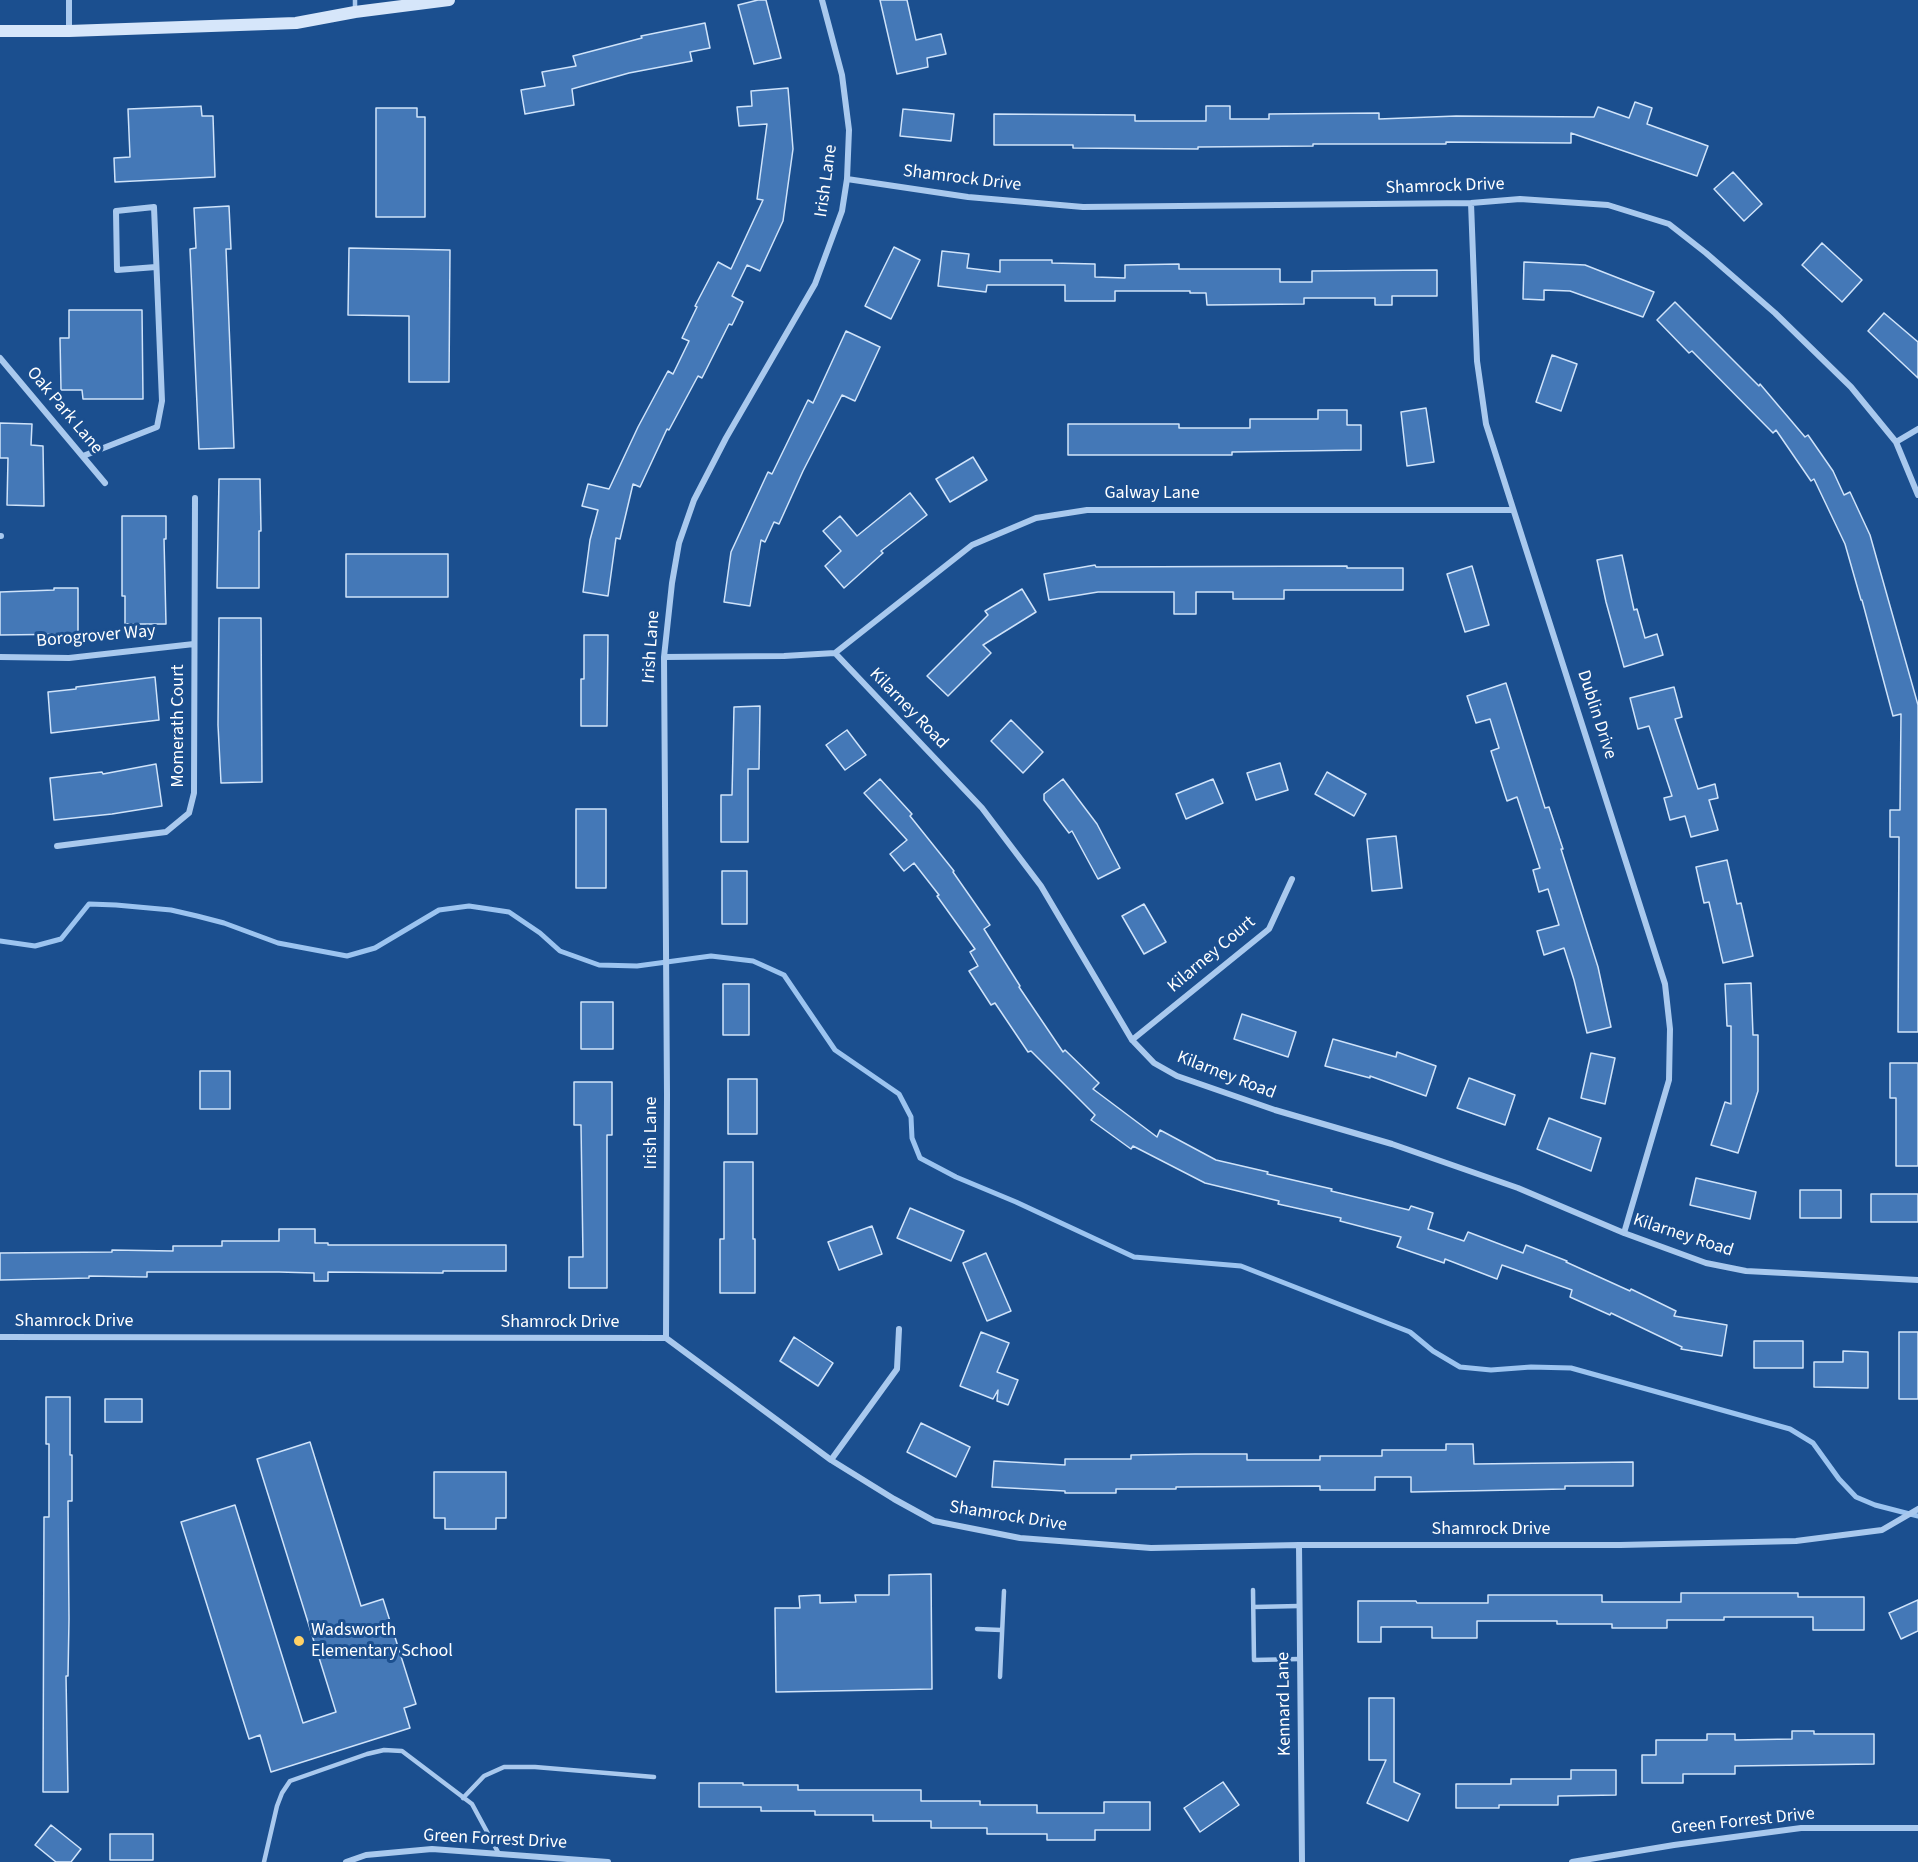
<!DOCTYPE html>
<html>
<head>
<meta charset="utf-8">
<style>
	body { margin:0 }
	canvas { display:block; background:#1b4f8f }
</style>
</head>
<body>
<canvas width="1918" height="1862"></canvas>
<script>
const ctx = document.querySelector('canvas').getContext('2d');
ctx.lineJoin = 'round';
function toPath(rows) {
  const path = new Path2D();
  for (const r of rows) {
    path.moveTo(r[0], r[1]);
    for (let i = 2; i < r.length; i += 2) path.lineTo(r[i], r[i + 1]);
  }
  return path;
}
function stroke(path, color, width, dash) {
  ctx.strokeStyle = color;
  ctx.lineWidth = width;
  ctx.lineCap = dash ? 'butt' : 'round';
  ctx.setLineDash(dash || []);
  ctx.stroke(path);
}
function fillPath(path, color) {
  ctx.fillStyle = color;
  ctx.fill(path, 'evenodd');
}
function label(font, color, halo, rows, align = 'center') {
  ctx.font = font + ' "Source Sans 3",sans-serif';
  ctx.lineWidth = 6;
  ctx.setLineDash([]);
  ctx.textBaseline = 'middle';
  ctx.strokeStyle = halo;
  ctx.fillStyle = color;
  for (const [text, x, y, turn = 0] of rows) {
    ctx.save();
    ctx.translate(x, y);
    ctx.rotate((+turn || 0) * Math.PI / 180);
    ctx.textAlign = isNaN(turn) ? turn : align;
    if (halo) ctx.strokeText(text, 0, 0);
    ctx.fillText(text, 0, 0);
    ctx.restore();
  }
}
stroke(toPath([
	[0,941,35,946,61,939,89,904,116,905,171,910,197,916,224,923,278,943,347,956,375,948,439,910,469,906,509,912,540,933,560,951,599,965,637,966,711,956,753,961,784,975,835,1050,899,1094,911,1117,912,1138,920,1158,956,1177,1016,1202,1134,1257,1241,1266,1410,1332,1433,1351,1460,1367,1491,1370,1531,1367,1571,1368,1790,1429,1813,1443,1839,1479,1856,1497,1875,1505,1918,1516]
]), '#9cc4f0', 5);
const building = toPath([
	[758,0,766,0,781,58,754,64,738,5,758,0],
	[880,0,907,0,916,40,941,34,946,54,927,58,928,67,897,74,880,0],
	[705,23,710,48,690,52,692,61,629,73,572,89,574,105,525,114,521,90,545,86,542,72,576,66,573,56,642,38,641,36,705,23],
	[788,88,793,149,783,221,760,271,747,265,732,296,743,302,732,325,729,324,702,378,698,376,669,430,667,429,640,487,633,484,620,539,616,538,608,596,583,592,590,540,598,510,582,506,588,484,609,489,638,427,668,371,673,374,689,341,682,338,697,307,695,306,718,262,731,269,763,200,757,199,767,124,739,126,737,107,752,106,751,91,788,88],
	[1635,102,1652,108,1647,124,1708,146,1697,176,1571,133,1571,143,1446,142,1446,144,1313,144,1313,146,1198,147,1198,149,1073,148,1073,145,994,145,994,114,1135,115,1135,121,1206,121,1206,106,1230,106,1230,119,1269,119,1269,114,1379,113,1379,119,1456,116,1594,117,1598,107,1629,118,1635,102],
	[201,106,202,116,213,116,215,177,115,182,114,158,130,157,128,109,201,106],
	[376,108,417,108,417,117,425,117,425,217,376,217,376,108],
	[903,109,954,114,951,141,900,136,903,109],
	[1733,172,1762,204,1744,221,1714,189,1733,172],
	[229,206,231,249,226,249,234,448,199,449,190,249,196,248,194,208,229,206],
	[1822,243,1862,280,1842,302,1802,265,1822,243],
	[894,247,920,260,891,319,865,306,894,247],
	[349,248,450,250,449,382,409,382,409,316,348,315,349,248],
	[942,251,969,254,967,268,1000,272,1000,260,1052,260,1052,263,1095,264,1095,277,1125,278,1125,265,1179,264,1179,269,1280,269,1280,282,1312,282,1312,271,1437,270,1437,296,1392,296,1392,305,1375,305,1375,298,1304,298,1304,304,1207,305,1206,293,1190,293,1190,291,1115,291,1115,301,1065,301,1065,285,987,285,986,292,938,286,942,251],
	[1524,262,1585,265,1654,292,1643,317,1570,291,1544,290,1544,300,1523,299,1524,262],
	[1675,302,1759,386,1760,384,1805,437,1808,435,1833,471,1844,495,1850,492,1870,535,1918,705,1918,1032,1898,1032,1899,837,1890,837,1890,810,1900,810,1901,714,1893,716,1862,600,1861,600,1845,544,1814,479,1811,481,1776,430,1773,433,1692,351,1689,353,1657,320,1675,302],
	[69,310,142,310,143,399,83,399,82,390,61,390,60,338,69,338,69,310],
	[1884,313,1918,342,1918,378,1868,331,1884,313],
	[846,331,880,347,855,401,842,395,803,471,779,524,774,522,765,542,761,540,750,606,724,602,731,552,768,472,772,474,808,400,813,403,846,331],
	[1552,355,1577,364,1561,411,1536,402,1552,355],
	[1426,408,1434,462,1407,466,1401,412,1426,408],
	[1318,410,1347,410,1347,425,1361,425,1361,450,1232,452,1232,455,1068,455,1068,424,1179,424,1179,428,1250,428,1250,419,1318,419,1318,410],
	[0,423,32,424,31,445,43,446,44,506,7,505,8,458,0,458,0,423],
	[973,457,987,480,950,502,936,479,973,457],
	[219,479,260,479,261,531,259,531,259,588,217,588,219,479],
	[910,493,927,515,881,551,883,553,844,588,825,566,841,551,823,531,840,516,857,536,910,493],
	[122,516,166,516,166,539,164,539,166,624,125,624,125,596,122,596,122,516],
	[346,554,448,554,448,597,346,597,346,554],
	[1622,555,1634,610,1637,609,1645,638,1657,634,1663,655,1624,667,1606,602,1597,560,1622,555],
	[1095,565,1096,567,1347,566,1347,568,1403,568,1403,590,1284,590,1284,599,1233,599,1233,592,1196,592,1196,614,1174,614,1174,592,1098,592,1049,600,1044,574,1095,565],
	[1472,566,1489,625,1465,632,1447,574,1472,566],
	[54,588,78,588,78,634,0,635,0,592,54,590,54,588],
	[1022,589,1036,612,983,645,991,653,948,696,927,676,988,615,985,611,1022,589],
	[219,618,261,618,262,782,221,783,218,725,219,618],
	[584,635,608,635,607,726,581,726,581,679,584,679,584,635],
	[155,677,159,720,51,733,48,692,76,689,76,687,155,677],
	[1506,683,1545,808,1549,807,1563,849,1561,849,1598,967,1611,1027,1587,1033,1574,980,1564,948,1544,955,1537,931,1559,925,1548,889,1539,892,1533,870,1540,868,1517,797,1507,801,1491,751,1499,748,1490,719,1476,723,1467,696,1506,683],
	[1674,687,1682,717,1675,719,1698,789,1715,784,1718,798,1709,800,1718,830,1691,837,1685,816,1670,820,1664,798,1672,796,1649,726,1638,729,1630,698,1674,687],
	[760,706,759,769,748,769,748,842,721,842,721,795,732,795,734,707,760,706],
	[1011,720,1043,752,1023,773,991,741,1011,720],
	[847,730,866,755,845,770,826,745,847,730],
	[1280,763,1288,790,1256,800,1247,773,1280,763],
	[156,764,162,806,112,814,54,820,50,778,102,772,103,774,156,764],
	[1327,772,1366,794,1354,816,1315,794,1327,772],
	[880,779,912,814,910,816,954,871,953,872,990,925,984,929,1020,986,1019,987,1063,1052,1065,1050,1099,1083,1093,1089,1157,1137,1160,1130,1216,1160,1268,1172,1267,1174,1332,1189,1331,1191,1409,1210,1411,1206,1433,1213,1428,1229,1464,1241,1468,1232,1523,1253,1526,1245,1567,1261,1566,1262,1630,1291,1631,1289,1676,1311,1674,1316,1727,1325,1722,1356,1681,1349,1682,1347,1611,1313,1610,1315,1570,1297,1572,1290,1502,1265,1497,1279,1445,1259,1444,1263,1397,1247,1401,1237,1340,1221,1341,1218,1278,1204,1279,1201,1205,1183,1133,1146,1131,1149,1091,1120,1095,1115,1031,1051,1028,1052,995,1003,991,1005,969,971,978,966,970,952,975,949,937,896,939,895,914,863,904,871,890,854,907,840,864,793,880,779],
	[1063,779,1097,824,1120,868,1098,879,1072,831,1069,833,1044,800,1044,794,1063,779],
	[1213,779,1223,803,1186,819,1176,794,1213,779],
	[576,809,606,809,606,888,576,888,576,809],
	[1396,836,1402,888,1372,891,1367,839,1396,836],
	[1727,860,1737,904,1741,903,1753,956,1723,963,1709,902,1704,903,1696,867,1727,860],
	[722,871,747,871,747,924,722,924,722,871],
	[1144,904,1166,942,1144,954,1122,916,1144,904],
	[1751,983,1753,1035,1758,1035,1758,1091,1738,1153,1711,1145,1725,1102,1731,1104,1731,1026,1727,1026,1725,984,1751,983],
	[723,984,749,984,749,1035,723,1035,723,984],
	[581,1002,613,1002,613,1049,581,1049,581,1002],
	[1242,1014,1296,1032,1288,1057,1234,1039,1242,1014],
	[1333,1039,1396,1057,1397,1052,1436,1066,1426,1096,1370,1076,1370,1078,1325,1066,1333,1039],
	[1591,1053,1615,1058,1605,1104,1581,1098,1591,1053],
	[1890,1063,1918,1063,1918,1166,1896,1166,1896,1098,1890,1098,1890,1063],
	[200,1071,230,1071,230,1109,200,1109,200,1071],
	[1469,1078,1515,1095,1505,1125,1457,1108,1469,1078],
	[728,1079,757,1079,757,1134,728,1134,728,1079],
	[574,1082,612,1082,612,1135,607,1135,607,1288,569,1288,569,1257,583,1257,581,1125,574,1125,574,1082],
	[1549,1118,1601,1138,1591,1171,1537,1149,1549,1118],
	[724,1162,753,1162,753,1239,755,1239,755,1293,720,1293,720,1239,724,1239,724,1162],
	[1696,1178,1756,1192,1750,1219,1690,1205,1696,1178],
	[1800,1190,1841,1190,1841,1218,1800,1218,1800,1190],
	[1871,1194,1918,1194,1918,1222,1871,1222,1871,1194],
	[910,1208,964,1231,951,1261,897,1238,910,1208],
	[872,1226,882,1254,839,1270,828,1242,872,1226],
	[279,1229,315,1229,315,1243,328,1243,328,1245,506,1245,506,1271,443,1271,443,1273,328,1272,328,1281,314,1281,314,1273,279,1272,147,1272,147,1277,89,1276,89,1278,0,1280,0,1253,112,1252,112,1250,173,1251,173,1246,222,1246,222,1241,279,1241,279,1229],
	[986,1253,1011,1311,987,1321,963,1263,986,1253],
	[981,1332,1009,1343,997,1372,1018,1380,1008,1405,997,1401,998,1390,993,1399,960,1386,981,1332],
	[1899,1332,1918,1332,1918,1399,1899,1399,1899,1332],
	[794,1337,833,1363,818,1386,780,1361,794,1337],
	[1754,1341,1803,1341,1803,1368,1754,1368,1754,1341],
	[1843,1351,1868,1352,1868,1388,1814,1387,1814,1362,1843,1362,1843,1351],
	[46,1397,70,1397,70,1455,72,1455,72,1501,68,1501,69,1619,68,1676,66,1676,68,1792,43,1792,44,1517,49,1517,49,1444,46,1444,46,1397],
	[105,1399,142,1399,142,1422,105,1422,105,1399],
	[921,1423,970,1447,956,1477,907,1452,921,1423],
	[310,1442,361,1606,383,1599,416,1704,404,1708,410,1728,271,1772,260,1735,249,1739,181,1522,235,1505,303,1723,336,1712,257,1459,310,1442],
	[1446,1444,1473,1444,1474,1464,1633,1462,1633,1486,1565,1486,1565,1489,1411,1492,1411,1477,1375,1477,1375,1490,1320,1490,1320,1486,1176,1487,1176,1489,1116,1489,1116,1493,1065,1493,1065,1491,992,1487,994,1461,1065,1465,1065,1459,1131,1459,1131,1455,1195,1454,1247,1454,1247,1460,1320,1460,1320,1456,1382,1456,1382,1450,1446,1450,1446,1444],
	[434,1472,506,1472,506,1518,496,1518,496,1529,445,1529,445,1518,434,1518,434,1472],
	[931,1574,932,1689,776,1692,775,1608,800,1608,799,1596,820,1595,820,1603,856,1602,855,1595,889,1595,889,1575,931,1574],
	[1681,1593,1798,1593,1798,1597,1864,1597,1864,1630,1813,1630,1813,1617,1724,1617,1724,1620,1667,1620,1667,1628,1612,1628,1612,1624,1557,1624,1557,1621,1477,1621,1477,1638,1432,1638,1432,1627,1381,1627,1381,1642,1358,1642,1358,1601,1416,1601,1417,1603,1488,1603,1488,1595,1602,1595,1602,1602,1681,1602,1681,1593],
	[1918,1600,1918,1631,1901,1639,1889,1613,1918,1600],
	[1369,1698,1394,1698,1394,1782,1420,1794,1408,1821,1367,1803,1386,1760,1369,1760,1369,1698],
	[1792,1731,1814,1731,1814,1734,1874,1734,1874,1764,1735,1766,1735,1774,1683,1774,1683,1783,1642,1783,1642,1755,1656,1755,1656,1740,1707,1740,1707,1734,1735,1734,1735,1740,1792,1739,1792,1731],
	[1571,1770,1616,1770,1616,1795,1558,1796,1558,1805,1499,1805,1499,1808,1456,1808,1456,1784,1511,1784,1511,1779,1571,1779,1571,1770],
	[1223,1782,1239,1805,1200,1832,1184,1808,1223,1782],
	[699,1783,743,1783,743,1785,798,1785,798,1790,921,1790,921,1801,980,1801,980,1805,1037,1805,1037,1813,1104,1813,1104,1802,1150,1802,1150,1830,1095,1830,1095,1840,1047,1840,1047,1834,987,1834,987,1828,931,1828,931,1821,873,1821,873,1815,815,1815,815,1811,761,1811,761,1807,699,1807,699,1783],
	[51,1825,81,1849,71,1862,56,1862,35,1845,51,1825],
	[110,1834,153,1834,153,1860,110,1860,110,1834]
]);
fillPath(building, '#4478b7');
stroke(building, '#cfe3fa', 1.5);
stroke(toPath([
	[355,0,355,9],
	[1253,1590,1254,1660,1300,1659],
	[1254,1607,1299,1606],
	[977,1629,1001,1630],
	[1000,1677,1004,1591],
	[463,1798,484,1776,504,1767,535,1767,654,1777],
	[264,1862,277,1806,282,1793,290,1781,367,1754,384,1750,402,1751,472,1804,499,1854]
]), '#a9c9ee', 4.5);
stroke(toPath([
	[69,31,69,0],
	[847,179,968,197,1083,207,1471,203,1520,199,1608,205,1669,224,1706,253,1775,313,1851,387,1896,442,1918,495],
	[1471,203,1477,361,1486,424,1665,984,1670,1029,1669,1080,1624,1233],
	[0,358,105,483],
	[1896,442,1918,429],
	[83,456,157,427,162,401,154,207,116,211,117,270,156,267],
	[0,536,1,536],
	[835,653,972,545,1036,518,1087,510,1513,510],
	[0,657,69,658,194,644],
	[664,657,784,656,835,653,982,808,1041,886,1132,1040,1154,1063,1177,1076,1275,1110,1392,1144,1518,1188,1624,1233,1706,1263,1746,1271,1918,1280],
	[57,846,166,832,189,813,194,793,195,498],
	[1132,1040,1269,929,1292,879],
	[0,1337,666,1338,831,1460,894,1499,934,1521,1020,1538,1151,1548,1299,1545,1620,1545,1796,1541,1882,1530,1918,1509],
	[666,1338,667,1094,664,657,672,583,679,543,694,500,726,438,815,284,842,211,847,179,849,130,842,75,822,0],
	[831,1460,897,1369,899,1329],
	[1299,1545,1302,1862],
	[346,1862,366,1855,432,1849,608,1862],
	[1572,1862,1674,1845,1801,1828,1918,1828]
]), '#a9c9ee', 6);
stroke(toPath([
	[0,31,69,31,296,23,355,12,449,0]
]), '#d6e6fa', 12);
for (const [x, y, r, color] of [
	[299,1641,6,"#ffd166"]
]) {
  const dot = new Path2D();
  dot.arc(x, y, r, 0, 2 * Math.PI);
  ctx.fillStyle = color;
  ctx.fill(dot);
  stroke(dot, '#1b4f8f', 2);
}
label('18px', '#fff', '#1b4f8f', [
	["Shamrock Drive",962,179,7],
	["Irish Lane",827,181,-82],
	["Shamrock Drive",1445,187,-2],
	["Oak Park Lane",64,411,50],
	["Galway Lane",1152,494],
	["Borogrover Way",96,637,-5],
	["Irish Lane",652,647,-86],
	["Kilarney Road",908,709,46],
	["Dublin Drive",1596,715,72],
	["Momerath Court",179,726,-90],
	["Kilarney Court",1212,955,-40],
	["Kilarney Road",1226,1076,21],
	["Irish Lane",652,1133,-90],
	["Kilarney Road",1683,1236,18],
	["Shamrock Drive",74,1322],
	["Shamrock Drive",560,1323],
	["Shamrock Drive",1008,1517,9],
	["Shamrock Drive",1491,1530],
	["Kennard Lane",1285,1704,-91],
	["Green Forrest Drive",1743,1822,-6],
	["Green Forrest Drive",495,1840,3]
]);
label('18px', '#fff', '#1b4f8f', [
	["Wadsworth",311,1631],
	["Elementary School",311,1652]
], 'left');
</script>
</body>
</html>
